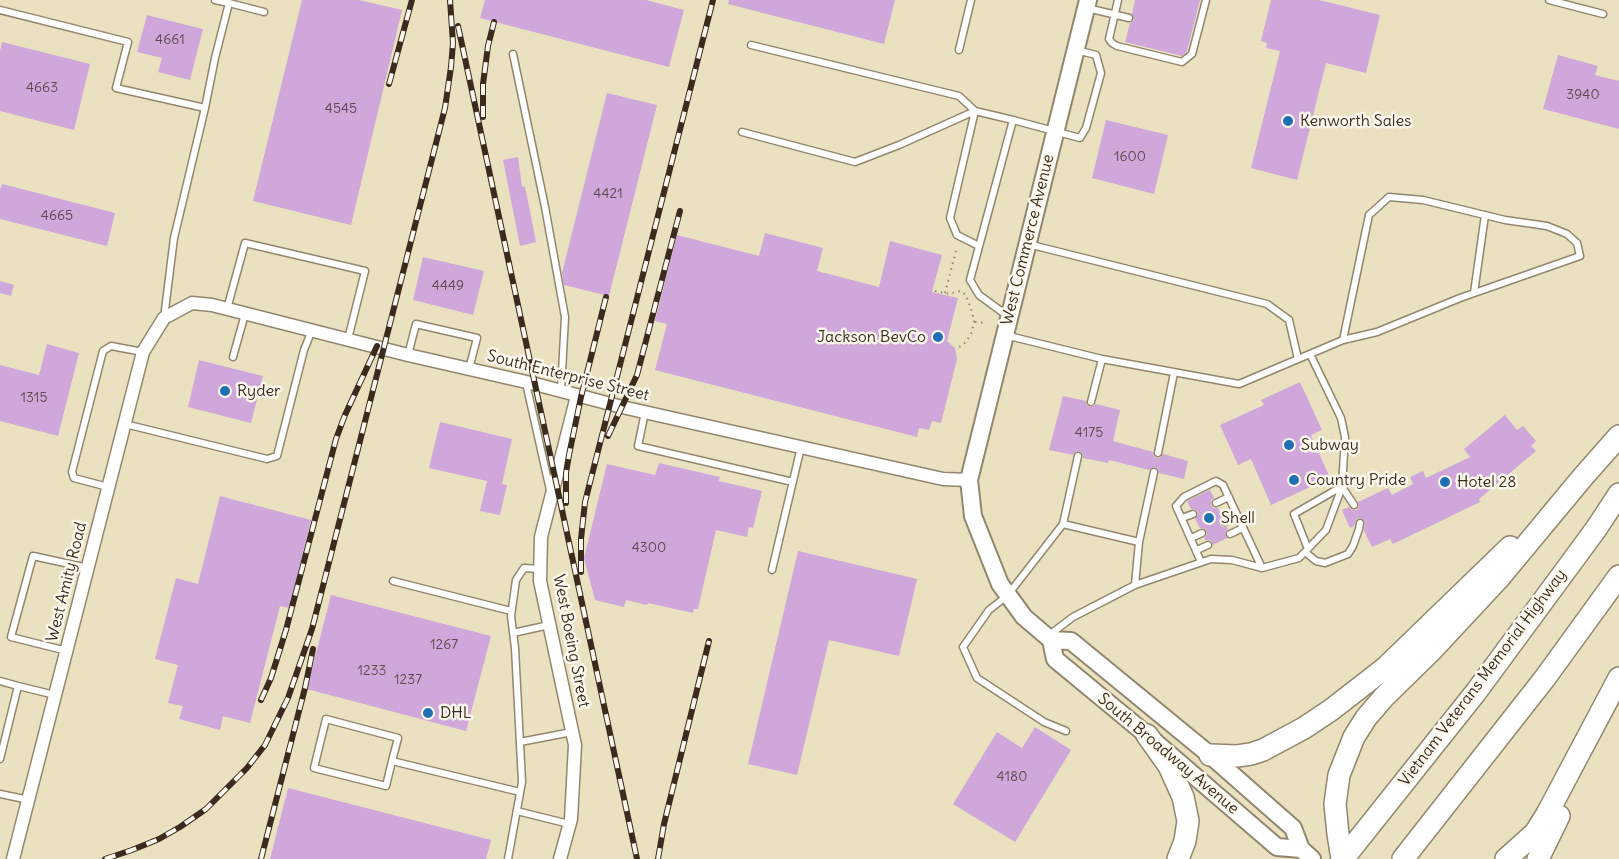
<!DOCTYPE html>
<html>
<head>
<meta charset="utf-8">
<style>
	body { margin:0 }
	canvas { display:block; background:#e9e1bf }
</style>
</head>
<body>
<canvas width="1619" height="859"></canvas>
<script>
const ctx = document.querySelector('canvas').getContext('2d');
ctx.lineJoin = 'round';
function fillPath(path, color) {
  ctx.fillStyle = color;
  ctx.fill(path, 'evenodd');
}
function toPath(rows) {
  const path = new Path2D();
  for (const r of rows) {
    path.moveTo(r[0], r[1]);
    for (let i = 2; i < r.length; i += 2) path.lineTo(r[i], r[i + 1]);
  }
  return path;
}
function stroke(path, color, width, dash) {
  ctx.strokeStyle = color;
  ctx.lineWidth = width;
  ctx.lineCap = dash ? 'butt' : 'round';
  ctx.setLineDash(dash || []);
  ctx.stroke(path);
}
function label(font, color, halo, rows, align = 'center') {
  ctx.font = font + ' Delius,sans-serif';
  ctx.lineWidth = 5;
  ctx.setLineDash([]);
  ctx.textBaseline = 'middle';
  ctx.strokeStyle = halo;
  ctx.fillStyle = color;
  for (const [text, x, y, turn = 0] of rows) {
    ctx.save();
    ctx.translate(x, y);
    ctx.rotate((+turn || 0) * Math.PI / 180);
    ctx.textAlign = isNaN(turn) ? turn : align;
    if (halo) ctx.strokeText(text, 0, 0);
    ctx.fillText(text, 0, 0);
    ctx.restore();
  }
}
fillPath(toPath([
	[302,0,359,0,402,10,351,225,253,201],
	[485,0,646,0,684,10,669,67,480,18],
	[729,0,895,0,884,44,728,4],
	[1135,0,1200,0,1187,51,1182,56,1125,42,1130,23,1134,20,1132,14],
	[1271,0,1319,0,1380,15,1366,73,1326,63,1297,180,1251,168,1280,51,1266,48,1267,43,1261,41],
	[147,15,203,29,190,80,158,72,162,58,137,52],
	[2,42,90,64,74,130,0,111,0,51],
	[1558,55,1598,66,1595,75,1619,81,1619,129,1543,109],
	[607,93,657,105,609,296,564,285,562,273],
	[1106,120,1168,135,1154,194,1092,178],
	[518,157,522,187,525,186,536,242,520,246,503,160],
	[2,184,115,213,107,246,0,219,0,190],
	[765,233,823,248,817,271,879,287,890,241,942,255,932,292,958,298,947,341,955,348,957,359,941,423,932,421,929,430,919,428,917,437,655,370,667,324,655,321,677,235,759,256],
	[423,257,484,271,473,315,413,300],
	[0,281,14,285,11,296,0,293],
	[47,344,79,353,58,436,0,421,0,365,39,375],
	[199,360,263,376,251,423,188,407],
	[1300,382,1322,430,1311,435,1330,478,1271,505,1251,459,1238,465,1220,425,1264,405,1261,400],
	[1063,396,1086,401,1087,405,1090,407,1094,406,1096,404,1120,410,1113,441,1153,452,1153,455,1156,458,1160,458,1163,454,1188,461,1184,479,1159,473,1158,469,1155,467,1149,470,1109,460,1108,463,1083,458,1082,453,1079,451,1075,452,1073,455,1049,450],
	[1505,415,1517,430,1523,426,1536,441,1531,446,1536,451,1479,499,1480,502,1393,544,1390,539,1372,547,1364,531,1365,522,1361,518,1356,519,1354,526,1350,528,1342,510,1349,507,1352,510,1356,510,1359,507,1358,502,1388,488,1392,495,1413,484,1410,477,1423,471,1426,478,1470,457,1464,449],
	[440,422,512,439,502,484,507,485,500,515,480,511,487,481,429,468],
	[659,463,720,477,719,481,762,491,753,528,749,527,747,537,716,530,698,609,694,609,693,613,648,603,647,605,626,600,624,607,595,600,584,558,607,464,655,475],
	[1210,490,1214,498,1211,500,1211,505,1213,508,1218,508,1222,517,1220,524,1222,527,1227,527,1228,529,1225,533,1227,538,1213,545,1211,540,1205,540,1204,538,1207,534,1206,530,1203,528,1200,528,1195,519,1198,515,1198,512,1194,509,1191,509,1187,501],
	[220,496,311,520,289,608,280,606,250,723,223,716,220,730,179,719,183,706,168,703,178,665,155,659,176,578,198,584],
	[798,551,917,579,899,656,829,640,797,775,748,764],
	[331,595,491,636,466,731,307,689],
	[1035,727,1071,750,1015,842,953,804,997,732,1022,748],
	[288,788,491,840,486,859,270,859]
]), '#cfa7da');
const lane = toPath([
	[215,0,229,3],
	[1118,0,1109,39,1112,43,1117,46,1182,62,1192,54,1206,0],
	[1549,0,1603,14],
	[1087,8,1129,18],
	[0,10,128,42,116,88,205,108,174,238,164,318],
	[751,45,959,96,975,111,1013,120],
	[959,50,971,0],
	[513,54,545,207,565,317,561,391],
	[205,108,215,58,229,3,264,12],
	[975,111,950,218,957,235,979,246],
	[742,132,855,162,899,145,975,111],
	[1028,244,1267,304,1289,320,1298,359],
	[1474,293,1485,215],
	[227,309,245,243,365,271,348,339],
	[1009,317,979,295,970,280,1013,120,1080,138,1086,128,1101,73,1096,55,1076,50],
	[1005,335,1102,359,1239,384,1343,340,1377,332,1460,298,1580,256,1577,243,1567,234,1547,226,1505,220,1423,200,1389,197,1369,215,1343,340],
	[408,355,416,324,477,338,469,369],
	[233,357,245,314],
	[526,383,550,490],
	[1091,402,1102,359],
	[645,412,638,446,793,482],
	[125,424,267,459,277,456,304,350,312,330],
	[1158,453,1174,373],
	[108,487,74,478,72,472,103,351,111,346,143,352],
	[1342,487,1354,505],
	[1216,503,1229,497],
	[1182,518,1193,514],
	[1225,522,1238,516],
	[1063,524,1078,456],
	[1230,534,1243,528],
	[1191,538,1202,533],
	[1308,549,1294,514,1341,487],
	[1197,550,1208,545],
	[1305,552,1316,561,1325,563,1348,554,1353,546,1359,529,1360,523],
	[1201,562,1176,506,1184,497,1216,481,1223,485,1262,568],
	[772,570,801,447],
	[393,581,511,611],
	[1135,585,1139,542,1154,472],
	[513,633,549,625],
	[1048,636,1073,617,1135,585,1211,559,1232,560,1262,568,1299,558,1326,530,1342,487,1345,437,1341,418,1310,354],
	[67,651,11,637,33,556,88,568],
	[0,681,18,686],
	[1066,731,1044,722,977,678,963,647,989,610,1007,596,1063,524,1139,542],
	[520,742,572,732],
	[0,759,18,686,55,695],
	[392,761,386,786,314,768,326,719,398,738,392,761,520,792],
	[0,794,29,800],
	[517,811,569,824],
	[508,859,522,782,515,648,511,616,516,580,524,568,540,569]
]);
const street = toPath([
	[13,859,143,352,164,318,192,303,212,305,408,355,535,384,622,407,943,479,969,480],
	[560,859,571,819,575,745,540,581,541,537,577,396]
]);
const secondary = toPath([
	[1088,0,969,480,973,516,1000,584,1024,617,1051,640,1071,641,1210,755,1293,828,1301,849,1312,859],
	[1051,640,1055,659,1147,735,1277,847,1301,849]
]);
const highway = toPath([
	[1147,735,1169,766,1183,797,1188,821,1185,841,1178,859],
	[1210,755,1237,756,1251,754,1263,750,1304,728,1331,710,1385,668,1510,547],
	[1342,859,1338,834,1335,804,1339,775,1354,737,1366,718,1384,697,1430,652,1499,578,1582,478,1619,436],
	[1343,859,1476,692,1596,529,1619,494],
	[1403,859,1545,678,1619,576],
	[1506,859,1535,833,1547,814,1619,678],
	[1538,859,1559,816]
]);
stroke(lane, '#92866e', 9);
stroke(street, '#92866e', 15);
stroke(secondary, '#92866e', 20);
stroke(highway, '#92866e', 24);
stroke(toPath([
	[935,291,949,294,960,291,966,295,972,312,974,321,972,332,966,342,958,348],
	[945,293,957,247],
	[975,322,987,323]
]), '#92866e', 2, [1.5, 4.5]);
stroke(lane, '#fff', 6);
stroke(street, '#fff', 12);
stroke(secondary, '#fff', 16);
stroke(highway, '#fff', 21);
const rail = toPath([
	[458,26,637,859],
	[389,84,412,0],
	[483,117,483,84,488,46,494,22],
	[608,436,637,375,680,211],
	[566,503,566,473,569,455,581,397,606,297],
	[581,572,581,539,585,502,713,0],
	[261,700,271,678,286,630,336,439,345,415,377,346],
	[105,859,132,850,159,839,180,827,206,809,247,768,265,745,288,698,312,629,445,108,451,67,453,43,450,0],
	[261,859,305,688,313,649],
	[658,859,664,824,709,641]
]);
stroke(rail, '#3b2a1e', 6);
stroke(rail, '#fbf7ec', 4, [11]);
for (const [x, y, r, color] of [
	[1288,121,6,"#1f6fb2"],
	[938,337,6,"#1f6fb2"],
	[225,391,6,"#1f6fb2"],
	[1289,445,6,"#1f6fb2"],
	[1294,480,6,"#1f6fb2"],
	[1445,482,6,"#1f6fb2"],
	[1209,518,6,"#1f6fb2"],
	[428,713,6,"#1f6fb2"]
]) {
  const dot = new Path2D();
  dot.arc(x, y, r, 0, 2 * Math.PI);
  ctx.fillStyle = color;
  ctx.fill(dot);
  stroke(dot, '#fbf7ec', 2);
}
label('14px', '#60494d', null, [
	["4661",170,40],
	["4663",42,88],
	["3940",1583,95],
	["4545",341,109],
	["1600",1130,157],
	["4421",608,194],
	["4665",57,216],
	["4449",448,286],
	["1315",34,398],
	["4175",1089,433],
	["4300",649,548],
	["1267",444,645],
	["1233",372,671],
	["1237",408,680],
	["4180",1012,777]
]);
label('16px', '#3b2a1e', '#fbf7ec', [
	["Kenworth Sales",1300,121],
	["Jackson BevCo",926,337,"right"],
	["Ryder",237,391],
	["Subway",1301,445],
	["Country Pride",1306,480],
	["Hotel 28",1457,482],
	["Shell",1221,518],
	["DHL",440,713]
], 'left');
label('16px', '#3b2a1e', '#fbf7ec', [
	["West Commerce Avenue",1028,240,-76],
	["South Enterprise Street",568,376,14],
	["West Amity Road",67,582,-76],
	["West Boeing Street",571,641,79],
	["Vietnam Veterans Memorial Highway",1483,678,-53],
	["South Broadway Avenue",1168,754,40]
]);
</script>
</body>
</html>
